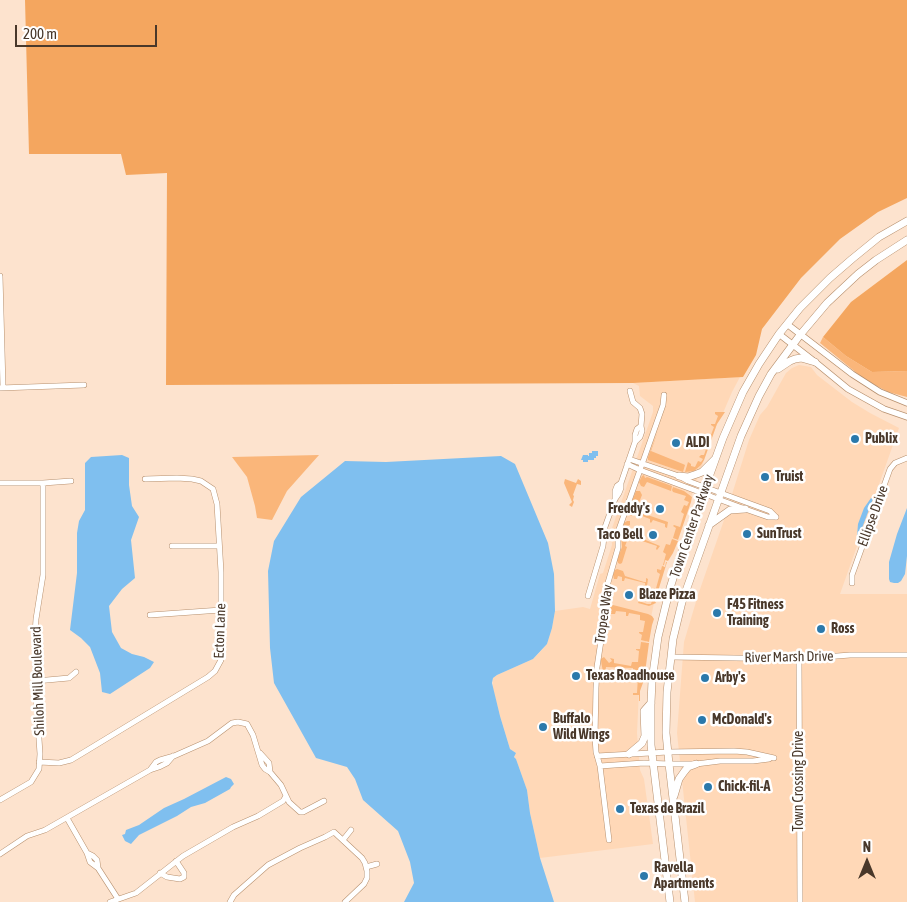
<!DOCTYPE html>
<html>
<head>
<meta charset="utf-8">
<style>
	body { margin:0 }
	#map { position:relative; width:907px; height:902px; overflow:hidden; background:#fde3ce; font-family:"Asap Condensed",sans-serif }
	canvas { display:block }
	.north { position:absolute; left:842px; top:837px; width:50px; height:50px; -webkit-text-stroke:4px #fff; paint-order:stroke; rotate:0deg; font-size:14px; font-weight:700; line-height:20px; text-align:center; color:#49382a }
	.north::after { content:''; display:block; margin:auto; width:18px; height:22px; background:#49382a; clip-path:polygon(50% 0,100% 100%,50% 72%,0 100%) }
	.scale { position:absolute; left:15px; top:25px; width:142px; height:22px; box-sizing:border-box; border:2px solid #49382a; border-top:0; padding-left:6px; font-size:15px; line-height:18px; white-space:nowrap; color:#49382a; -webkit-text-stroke:4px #fff; paint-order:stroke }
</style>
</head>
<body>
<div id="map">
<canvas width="907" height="902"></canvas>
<div class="north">N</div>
<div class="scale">200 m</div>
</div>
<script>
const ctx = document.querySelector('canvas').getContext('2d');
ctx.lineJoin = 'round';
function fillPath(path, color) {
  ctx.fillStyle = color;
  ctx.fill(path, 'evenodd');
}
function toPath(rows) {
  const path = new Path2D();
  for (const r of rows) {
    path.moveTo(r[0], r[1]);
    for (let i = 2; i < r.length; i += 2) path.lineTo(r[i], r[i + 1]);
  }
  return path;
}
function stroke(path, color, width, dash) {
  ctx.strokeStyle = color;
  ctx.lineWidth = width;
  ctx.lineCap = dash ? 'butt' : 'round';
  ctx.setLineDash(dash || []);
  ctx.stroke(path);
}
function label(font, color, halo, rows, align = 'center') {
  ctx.font = font + ' "Asap Condensed",sans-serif';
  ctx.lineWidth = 5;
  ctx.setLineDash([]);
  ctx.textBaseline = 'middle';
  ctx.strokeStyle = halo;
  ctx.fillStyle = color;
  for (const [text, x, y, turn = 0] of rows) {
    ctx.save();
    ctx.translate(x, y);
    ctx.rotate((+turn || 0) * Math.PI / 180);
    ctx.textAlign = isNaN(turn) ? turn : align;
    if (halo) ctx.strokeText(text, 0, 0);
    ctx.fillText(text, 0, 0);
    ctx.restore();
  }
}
fillPath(toPath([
	[799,365,811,367,817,375,852,402,870,413,899,428,840,594,907,594,907,902,695,902,677,733,684,642,698,595,723,523,749,440,760,415,767,407,786,373,792,368],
	[740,377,732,392,723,413,718,421,690,500,671,552,666,560,655,598,643,656,639,691,637,733,640,770,644,779,653,844,540,858,530,813,527,790,516,759,514,756,516,753,510,749,500,716,493,689,493,678,497,675,533,659,540,652,547,644,552,628,555,611,583,607,590,609,600,574,603,573,612,545,611,531,653,412,653,406,640,396,639,386,633,383]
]), '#ffd8b7');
fillPath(toPath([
	[823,337,846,356,872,372,907,371,907,397,888,392,864,379,820,343],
	[715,412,725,412,717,424,704,460,701,465,694,471,685,472,688,462,691,464,691,466,695,467,698,461,701,462,703,459,699,457,701,455,704,455,708,443,705,441,706,439,709,440,714,427,711,425,711,424,715,424,718,416,715,414],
	[658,431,651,451,683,464,685,465,683,472,648,460,648,457],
	[319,455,287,491,272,520,257,518,255,506,247,477,232,457],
	[644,475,645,478,647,477,672,486,671,491,647,482,644,487,641,486,639,482,642,476],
	[565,479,576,483,578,479,581,481,581,485,577,484,573,495,574,496,573,500,574,502,572,507,569,505,572,502,564,483],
	[673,487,684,491,692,497,691,502,678,540,673,538,676,528,673,526,674,525,680,527,684,514,681,512,684,505,687,506,689,502,684,500,686,496,673,492,672,490],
	[636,491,640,491,642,495,638,505,635,504,633,510,668,522,667,528,665,527,665,524,653,520,651,523,650,522,650,519,642,516,639,519,639,515,634,513,632,516,629,515,628,512],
	[627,521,630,521,630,525,627,526,629,533,660,546,657,550,656,549,657,546,633,538,631,541,627,541,625,546,627,547,626,550,622,563,620,564,618,563,617,560,622,547,621,533,624,523],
	[672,539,678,541,673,553,668,561,665,560,664,565,663,565,666,554,663,552,666,544,670,545],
	[666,562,667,562,655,601,656,603,649,606,638,603,639,601,647,604,651,604,653,597,650,595,651,592,655,592,660,574,657,572,657,569,661,570,662,566,665,567],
	[617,569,623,571,625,576,644,582,646,582,646,578,648,579,647,586,645,585,645,583,625,578,624,581,622,581,622,577,618,576,617,579,614,579,613,575,615,570],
	[613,605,648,614,652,616,654,619,652,625,649,642,641,640,642,635,639,633,639,632,643,632,645,621,640,620,640,615,629,613,628,616,626,616,626,612,616,611,615,614,611,614,609,612,609,608],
	[641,642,649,643,644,680,640,691,640,701,639,701,639,695,633,695,633,693,637,693,638,676,633,674,633,668,606,667,603,684,603,672,601,661,601,659,604,657,609,663,612,661,610,658,614,659,614,663,631,666,632,662,638,662,639,651,636,650,636,649,640,649]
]), '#fab67a');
fillPath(toPath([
	[25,0,907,0,907,198,878,212,840,239,801,278,762,329,756,355,743,377,633,383,166,385,167,173,126,175,121,154,29,154],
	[907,260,907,371,872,372,846,356,823,337,851,302]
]), '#f4a65f');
fillPath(toPath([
	[592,451,598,451,598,456,596,456,596,458,594,458,594,460,588,460,588,462,583,462,583,460,581,460,583,455,588,455,588,456,589,456,589,453,592,453],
	[122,455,129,458,129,485,132,506,139,517,131,540,135,578,122,589,109,606,112,632,121,648,132,654,144,657,154,662,150,668,110,694,102,692,100,673,90,647,81,638,70,630,77,573,77,533,79,521,85,510,85,463,91,457],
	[501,456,515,464,548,543,554,574,555,611,552,628,547,644,533,659,497,675,493,678,492,683,500,716,510,749,516,753,514,757,516,759,527,790,530,813,540,858,554,902,404,902,414,883,410,862,398,831,363,800,355,779,347,767,316,758,274,683,270,648,268,571,274,541,301,497,345,461,386,462],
	[871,498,873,499,859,536,857,536,858,524,864,508],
	[907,508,907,556,905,574,901,581,898,583,894,583,890,582,889,579,889,562,897,534],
	[226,777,231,779,234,784,231,787,230,789,205,803,191,807,177,816,139,835,131,844,125,841,122,835,125,834,126,830,139,825,164,808,184,799]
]), '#7fbfef');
const minor = toPath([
	[0,276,3,387],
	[0,388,84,385],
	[630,391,633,402,640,408,642,414,641,426,642,431,640,437,635,442],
	[629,459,679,476,688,481,770,511,776,517],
	[627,464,640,470,745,509,768,517,776,517],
	[0,483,43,483,71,481],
	[615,498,615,491,617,486,621,483],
	[172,546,219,546],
	[852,583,852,575,890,469,895,463,907,458],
	[588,596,603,546,605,527,615,499,619,493,621,488,621,483,635,442,635,435,637,429,641,426],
	[150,615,221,610],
	[671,657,799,659,850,655,907,655],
	[799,659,800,902],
	[36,681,69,678,76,672],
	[260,753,269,763,270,772],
	[597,756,668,752,734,751,747,752,774,758],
	[39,762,59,763,71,760,86,751,208,677,215,671,221,660,221,572,217,504,213,489,201,481,192,479,177,478,145,479],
	[600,766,644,763,669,764,696,764,720,761,753,761,769,759],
	[150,770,156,762,160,760,174,756,208,741,232,723,238,722,247,724,253,735,262,765,265,769,270,772,281,785,289,802,300,812,303,812,324,801],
	[0,800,31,782,39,769,40,754,36,694,35,634,36,619,43,575,43,483],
	[67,818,87,853,90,862,98,868,118,899],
	[343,840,351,830],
	[609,840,600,766,596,752,595,737,596,688,597,667,606,608,605,593,618,548,618,532,663,405,664,395],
	[87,853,93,856,97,860,98,868],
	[0,854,27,836,45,830,150,770,159,767,167,763,173,756],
	[366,867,377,864],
	[160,873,167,877,180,879,184,877,184,873,176,861],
	[110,902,136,893,183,856,233,827,258,816,283,801,286,796],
	[230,902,234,895,268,865,300,848,325,837,334,832,362,858,365,863,367,871,367,878,364,884,345,902]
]);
const tertiary = toPath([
	[787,324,852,374,880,392,907,403],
	[779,334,815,362,848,389,884,409,907,417]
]);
const secondary = toPath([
	[778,369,790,361,795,359,801,358,815,362],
	[679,476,688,477,697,474,702,472,715,459],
	[709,525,730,510,745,509],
	[629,754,642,743,645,736,644,711,651,703],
	[674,796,679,779,684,772,688,767,696,764],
	[670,902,651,745,651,703,652,681,658,637,670,588,677,566,723,438,743,392,759,364,779,334,800,308,830,278,852,259,879,237,907,221],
	[685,902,669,764,666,733,667,692,671,657,673,639,682,602,741,436,759,396,771,374,800,335,827,303,858,274,876,260,907,240]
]);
stroke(minor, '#b7906e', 6);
stroke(tertiary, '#b7906e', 7);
stroke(secondary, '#b7906e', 8);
stroke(minor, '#fff', 5);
stroke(tertiary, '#fff', 5.5);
stroke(secondary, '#fff', 7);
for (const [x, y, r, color] of [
	[855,439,5,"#2b79ab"],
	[676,443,5,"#2b79ab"],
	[765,477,5,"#2b79ab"],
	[660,509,5,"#2b79ab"],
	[747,534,5,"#2b79ab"],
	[653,535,5,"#2b79ab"],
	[629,595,5,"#2b79ab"],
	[717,613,5,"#2b79ab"],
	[821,629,5,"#2b79ab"],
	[576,676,5,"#2b79ab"],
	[705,678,5,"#2b79ab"],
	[702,720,5,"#2b79ab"],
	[543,727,5,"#2b79ab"],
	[708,787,5,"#2b79ab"],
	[620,809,5,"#2b79ab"],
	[644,876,5,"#2b79ab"]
]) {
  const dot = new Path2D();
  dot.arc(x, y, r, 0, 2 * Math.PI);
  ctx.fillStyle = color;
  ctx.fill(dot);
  stroke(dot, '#fff', 2);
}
label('bold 14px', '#49382a', '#fff', [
	["Publix",865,439],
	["ALDI",686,443],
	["Truist",775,477],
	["Freddy's",650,509,"right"],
	["SunTrust",757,534],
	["Taco Bell",643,535,"right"],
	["Blaze Pizza",639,595],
	["F45 Fitness",727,605],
	["Training",727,621],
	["Ross",831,629],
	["Texas Roadhouse",586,676],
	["Arby's",715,678],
	["Buffalo",553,719],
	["Wild Wings",553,735],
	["McDonald's",712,720],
	["Chick-fil-A",718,787],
	["Texas de Brazil",630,809],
	["Ravella",654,868],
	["Apartments",654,884]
], 'left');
label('14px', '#49382a', '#fff', [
	["Ellipse Drive",873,516,-70],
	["Town Center Parkway",692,526,-71],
	["Tropea Way",604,614,-82],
	["Ecton Lane",220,631,-88],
	["River Marsh Drive",789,657,-1],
	["Shiloh Mill Boulevard",38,681,-92],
	["Town Crossing Drive",799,781,-90]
]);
</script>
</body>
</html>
